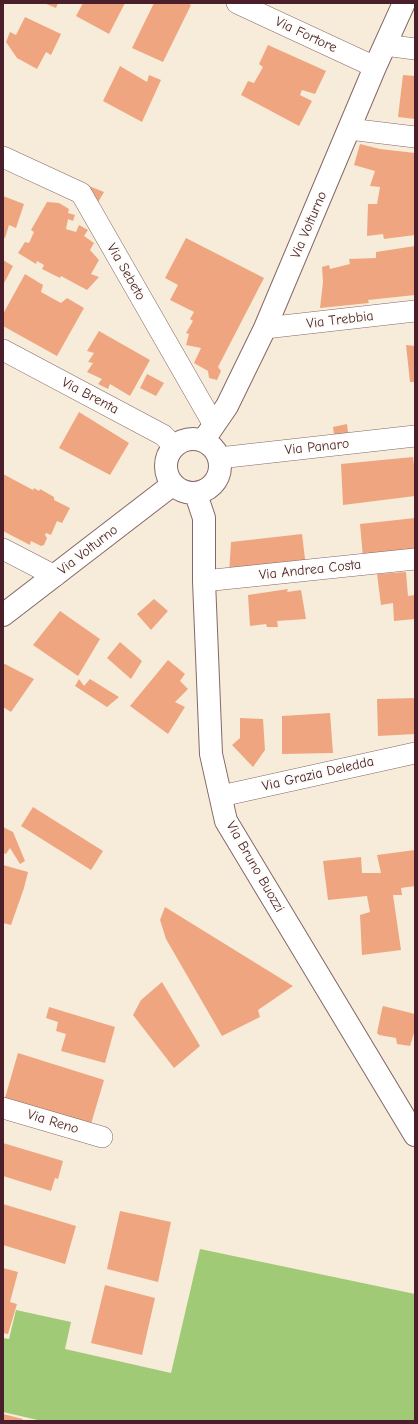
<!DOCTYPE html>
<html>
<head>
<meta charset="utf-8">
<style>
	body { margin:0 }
	#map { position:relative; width:418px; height:1424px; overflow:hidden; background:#f6ecd9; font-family:"Comic Neue",sans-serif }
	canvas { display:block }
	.frame { position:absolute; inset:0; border:4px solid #4a1f2b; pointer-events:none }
</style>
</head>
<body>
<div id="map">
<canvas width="418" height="1424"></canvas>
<div class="frame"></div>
</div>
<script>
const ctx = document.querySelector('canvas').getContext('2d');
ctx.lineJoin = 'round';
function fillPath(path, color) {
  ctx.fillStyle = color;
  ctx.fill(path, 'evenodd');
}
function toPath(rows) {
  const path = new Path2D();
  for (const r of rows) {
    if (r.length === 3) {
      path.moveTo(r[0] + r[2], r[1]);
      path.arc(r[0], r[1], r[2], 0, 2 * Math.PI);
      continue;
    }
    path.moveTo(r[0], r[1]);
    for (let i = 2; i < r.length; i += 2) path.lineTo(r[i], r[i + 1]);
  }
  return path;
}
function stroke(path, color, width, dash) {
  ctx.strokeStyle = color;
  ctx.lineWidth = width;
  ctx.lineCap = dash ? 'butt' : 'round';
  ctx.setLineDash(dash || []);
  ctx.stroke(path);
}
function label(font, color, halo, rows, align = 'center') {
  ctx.font = font + ' "Comic Neue",sans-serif';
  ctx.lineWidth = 3.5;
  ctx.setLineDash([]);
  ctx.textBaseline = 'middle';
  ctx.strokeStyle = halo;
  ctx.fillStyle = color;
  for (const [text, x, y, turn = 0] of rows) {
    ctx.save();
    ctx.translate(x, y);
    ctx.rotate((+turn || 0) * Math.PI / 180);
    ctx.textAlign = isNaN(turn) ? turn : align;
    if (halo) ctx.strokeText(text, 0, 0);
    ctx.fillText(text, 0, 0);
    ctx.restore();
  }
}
fillPath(toPath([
	[200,1249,415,1294,415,1421,42,1421,3,1412,3,1338,9,1339,16,1310,71,1322,65,1349,171,1373]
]), '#a0ca75');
fillPath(toPath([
	[44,3,58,3,56,8],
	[83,3,125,3,109,34,76,16],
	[154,3,187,3,191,5,163,62,132,48],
	[25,17,61,34,51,55,46,52,37,69,17,58,6,42,10,32,16,35],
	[268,45,326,71,315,94,302,90,300,95,312,101,299,126,241,95,248,81,254,83,263,67,259,64],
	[120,66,147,82,149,75,161,80,142,122,103,101],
	[403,75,415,76,415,119,398,117],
	[360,144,380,149,415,153,415,235,384,239,383,234,367,236,368,204,377,204,380,187,370,186,375,171,354,165],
	[79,182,104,192,93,211],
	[3,196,24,204,16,228,9,225,5,238,3,237],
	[47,202,59,203,69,209,68,213,75,215,73,221,68,219,66,229,76,232,79,225,88,230,84,236,94,243,90,250,99,260,91,274,99,277,87,290,61,276,60,278,42,269,44,265,37,261,36,264,18,253,25,242,29,243,34,232,31,230],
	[186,238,264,278,218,367,221,371,217,380,209,378,208,371,194,363,201,348,186,345,189,334,186,333,193,321,190,319,194,312,170,300,178,285,165,278],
	[415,246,415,295,368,300,369,303,320,308,323,282,322,267,329,265,330,269,350,264,349,259,376,258,376,252],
	[3,260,13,266,3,285],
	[25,274,43,285,41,292,61,303,67,298,84,308,57,356,3,326,3,314],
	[99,331,150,360,130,396,110,384,108,389,98,384,102,379,87,372,93,363,88,362,94,353,87,351],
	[406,345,415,346,415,382,410,382],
	[147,374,164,383,156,396,140,388],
	[79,412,129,443,110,475,59,448],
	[347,424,348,433,334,435,333,427],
	[413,457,415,473,415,496,343,505,341,464],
	[3,474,33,490,34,488,39,491,40,489,54,497,54,500,70,508,62,523,57,521,51,535,46,533,45,535,47,538,44,545,41,546,31,541,30,545,3,531],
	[415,518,415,552,363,558,360,524],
	[302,534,306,567,229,575,231,542],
	[406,572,408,596,415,595,415,619,394,621,393,603,381,605,377,574],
	[288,589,287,592,301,590,306,619,277,621,278,627,267,627,266,624,250,626,248,595],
	[154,599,168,611,151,630,137,614],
	[60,611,100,639,78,676,33,645],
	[120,642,142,661,131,679,107,658],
	[168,660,185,674,180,681,188,689,175,702,185,707,168,734,130,706],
	[3,663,34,679,11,712,3,707],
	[79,679,84,686,90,679,119,697,107,707,75,686],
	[415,698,415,734,378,736,377,699],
	[330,713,333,753,282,754,282,716],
	[240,718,263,719,265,750,253,767,232,745,240,738],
	[33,807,103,851,91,870,21,826],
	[3,827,13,832,25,861,20,864,10,848,6,854,3,853],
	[415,850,415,886,401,888,402,895,393,895,401,950,362,955,360,915,370,912,367,896,328,900,323,861,361,857,362,873,381,873,377,855],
	[3,865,28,872,24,888,11,925,3,923],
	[165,907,293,986,258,1010,260,1017,222,1036,166,939,160,920],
	[162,982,200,1046,174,1068,133,1015,141,1000],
	[383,1006,415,1014,415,1030,410,1046,397,1044,396,1038,379,1035,377,1033,382,1009],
	[49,1007,115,1027,105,1063,61,1051,66,1034,56,1031,58,1022,46,1018],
	[18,1053,104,1080,91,1124,5,1098],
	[3,1143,63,1161,58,1179,55,1178,51,1191,3,1176],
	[3,1204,76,1226,65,1264,3,1245],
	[120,1211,171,1222,158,1282,107,1269],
	[3,1268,18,1272,10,1302,17,1304,8,1334,3,1333],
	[105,1285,155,1298,142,1355,91,1343],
	[3,1414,23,1419,22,1421,3,1421]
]), '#efa680');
const street = toPath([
	[237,3,375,67],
	[385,45,415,49],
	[349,129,415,137],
	[3,157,81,193,214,425],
	[265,328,415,311],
	[3,350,163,435,174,446],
	[219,458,415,436],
	[3,549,55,576],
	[204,581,415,559],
	[221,796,415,753],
	[3,1108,102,1137]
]);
const secondary = toPath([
	[193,466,27],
	[203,441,227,406,265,328,375,67,404,3],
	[196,494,204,518,204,581,211,754,226,821,415,1135],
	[3,615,172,485]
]);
stroke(street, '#866768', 22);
stroke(secondary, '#866768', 24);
stroke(street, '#fff', 21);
stroke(secondary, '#fff', 22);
label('14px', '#4a1f2b', '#fdfcf7', [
	["Via Fortore",306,35,25],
	["Via Volturno",309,225,-67],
	["Via Sebeto",126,272,60],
	["Via Trebbia",340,320,-7],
	["Via Brenta",90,396,28],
	["Via Panaro",317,447,-6],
	["Via Volturno",88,550,-38],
	["Via Andrea Costa",310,570,-6],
	["Via Grazia Deledda",318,774,-13],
	["Via Bruno Buozzi",255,867,60],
	["Via Reno",53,1122,17]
]);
</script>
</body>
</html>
